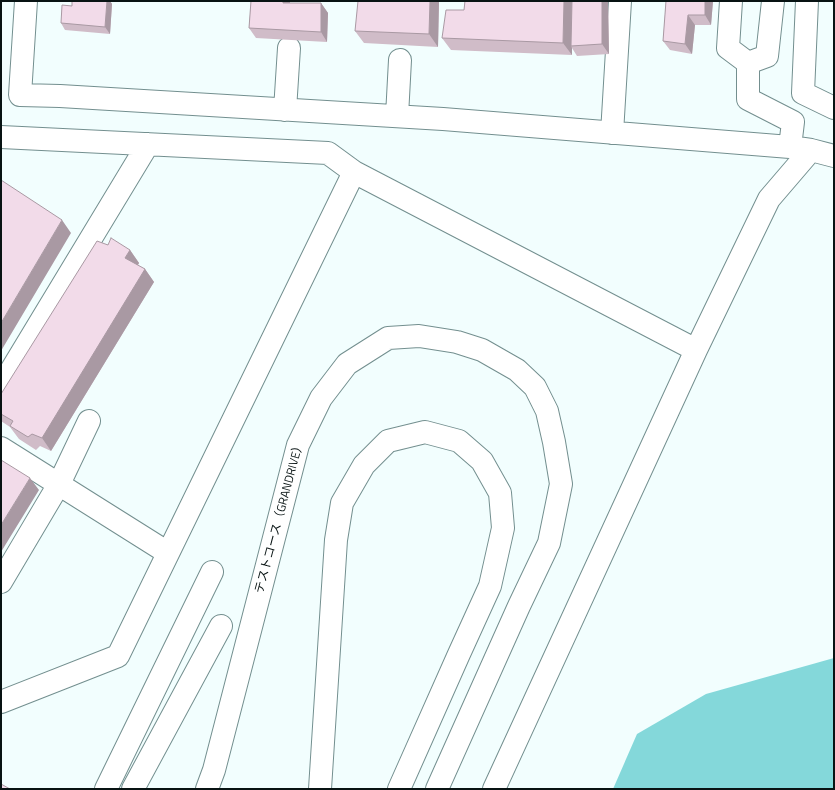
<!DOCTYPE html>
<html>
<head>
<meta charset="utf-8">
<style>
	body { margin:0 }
	#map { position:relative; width:835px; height:790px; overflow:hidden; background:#f2fefe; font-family:"Titillium Web",sans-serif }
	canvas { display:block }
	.frame { position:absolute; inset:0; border:2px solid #081313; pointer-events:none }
</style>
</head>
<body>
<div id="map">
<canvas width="835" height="790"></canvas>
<div class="frame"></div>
</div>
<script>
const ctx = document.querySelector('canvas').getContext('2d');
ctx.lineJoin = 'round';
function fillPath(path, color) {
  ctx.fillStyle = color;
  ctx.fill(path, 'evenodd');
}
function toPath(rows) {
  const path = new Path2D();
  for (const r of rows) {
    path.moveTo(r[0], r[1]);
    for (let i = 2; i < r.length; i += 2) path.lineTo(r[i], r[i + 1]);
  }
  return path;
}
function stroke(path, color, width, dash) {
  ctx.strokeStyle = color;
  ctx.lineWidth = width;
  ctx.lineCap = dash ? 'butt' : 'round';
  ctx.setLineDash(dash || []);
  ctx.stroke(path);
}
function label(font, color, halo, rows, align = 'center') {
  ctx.font = font + ' "Titillium Web","Noto Sans JP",sans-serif';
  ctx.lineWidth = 3;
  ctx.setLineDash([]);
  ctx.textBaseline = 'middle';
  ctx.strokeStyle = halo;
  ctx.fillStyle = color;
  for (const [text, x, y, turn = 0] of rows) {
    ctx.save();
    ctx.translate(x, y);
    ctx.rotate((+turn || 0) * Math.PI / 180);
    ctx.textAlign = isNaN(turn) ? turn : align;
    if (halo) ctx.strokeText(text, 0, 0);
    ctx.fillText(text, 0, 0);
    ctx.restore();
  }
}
fillPath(toPath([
	[834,658,834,789,613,789,637,734,706,694]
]), '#84d8da');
const minor = toPath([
	[26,1,20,95,60,96,443,119,790,147,811,150,834,156],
	[731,1,728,48,748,63],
	[773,1,767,56,748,63,748,99,793,122,790,147],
	[807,1,803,93,834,108],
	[285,110,289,48],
	[397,116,400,60],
	[612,133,620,1],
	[1,137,328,153,354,172],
	[1,387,148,144],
	[1,448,168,553],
	[1,582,59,484,89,421],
	[1,702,118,656,354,172,696,350],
	[106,789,212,572],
	[133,789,221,626],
	[207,789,214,770,298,445,321,398,347,364,388,338,419,336,457,342,482,350,517,370,535,387,547,411,554,442,561,484,549,543,519,606,437,789],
	[320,789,336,540,342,503,364,465,388,441,425,432,459,441,482,461,500,493,503,528,490,586,459,654,399,789],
	[494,789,696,350,769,199,811,150]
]);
stroke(minor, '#738f8f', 24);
stroke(minor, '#fff', 22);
fillPath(toPath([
	[72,1,110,1,112,4,110,34,65,30,61,23,72,6],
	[251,1,289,1,290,3,321,3,328,13,327,42,256,38,249,28],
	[439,1,438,47,364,43,355,31],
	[465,1,608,1,609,54,577,56,572,48,572,55,451,50,442,38,464,10],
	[666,1,713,1,711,25,695,25,692,54,670,50,663,41],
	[108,245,130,250,139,263,138,265,145,269,154,282,51,451,40,446,36,450,19,439,10,427,1,421,1,394]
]), '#d0bcc8');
fillPath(toPath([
	[107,1,110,1,112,4,110,34,105,27],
	[283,1,289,1,290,2,289,13,283,3],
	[430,1,439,1,438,47,429,34],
	[564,1,573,1,571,46,572,48,572,55,563,43],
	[602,1,608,1,609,54,602,44],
	[705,1,713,1,711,25,705,15],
	[321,3,328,13,327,42,321,32],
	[688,15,695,25,692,54,685,44],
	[62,220,71,233,1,351,1,323],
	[130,250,139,263,134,271,125,258],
	[145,269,154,282,51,451,42,438],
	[30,478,39,490,1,552,1,525]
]), '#a999a3');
const building = toPath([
	[72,1,107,1,105,27,61,23,62,5,72,6,72,1],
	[251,1,283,1,283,3,321,3,321,32,249,28,251,1],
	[358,1,430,1,429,34,355,31,358,1],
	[465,1,564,1,563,43,442,38,446,10,464,10,465,1],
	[572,1,602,1,602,44,571,46,572,1],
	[666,1,705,1,705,15,688,15,685,44,663,41,666,1],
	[1,180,62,220,1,323,1,180],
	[111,238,130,250,125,258,145,269,42,438,32,434,28,437,10,426,13,421,1,414,1,394,97,241,108,245,111,238],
	[1,460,30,478,1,525,1,460],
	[1,784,10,789,1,789,1,784]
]);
fillPath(building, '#f2dbe9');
stroke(building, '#a999a3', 1);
label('12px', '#081313', '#fff', [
	["テストコース（GRANDRIVE）",280,517,-75]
]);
</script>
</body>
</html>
